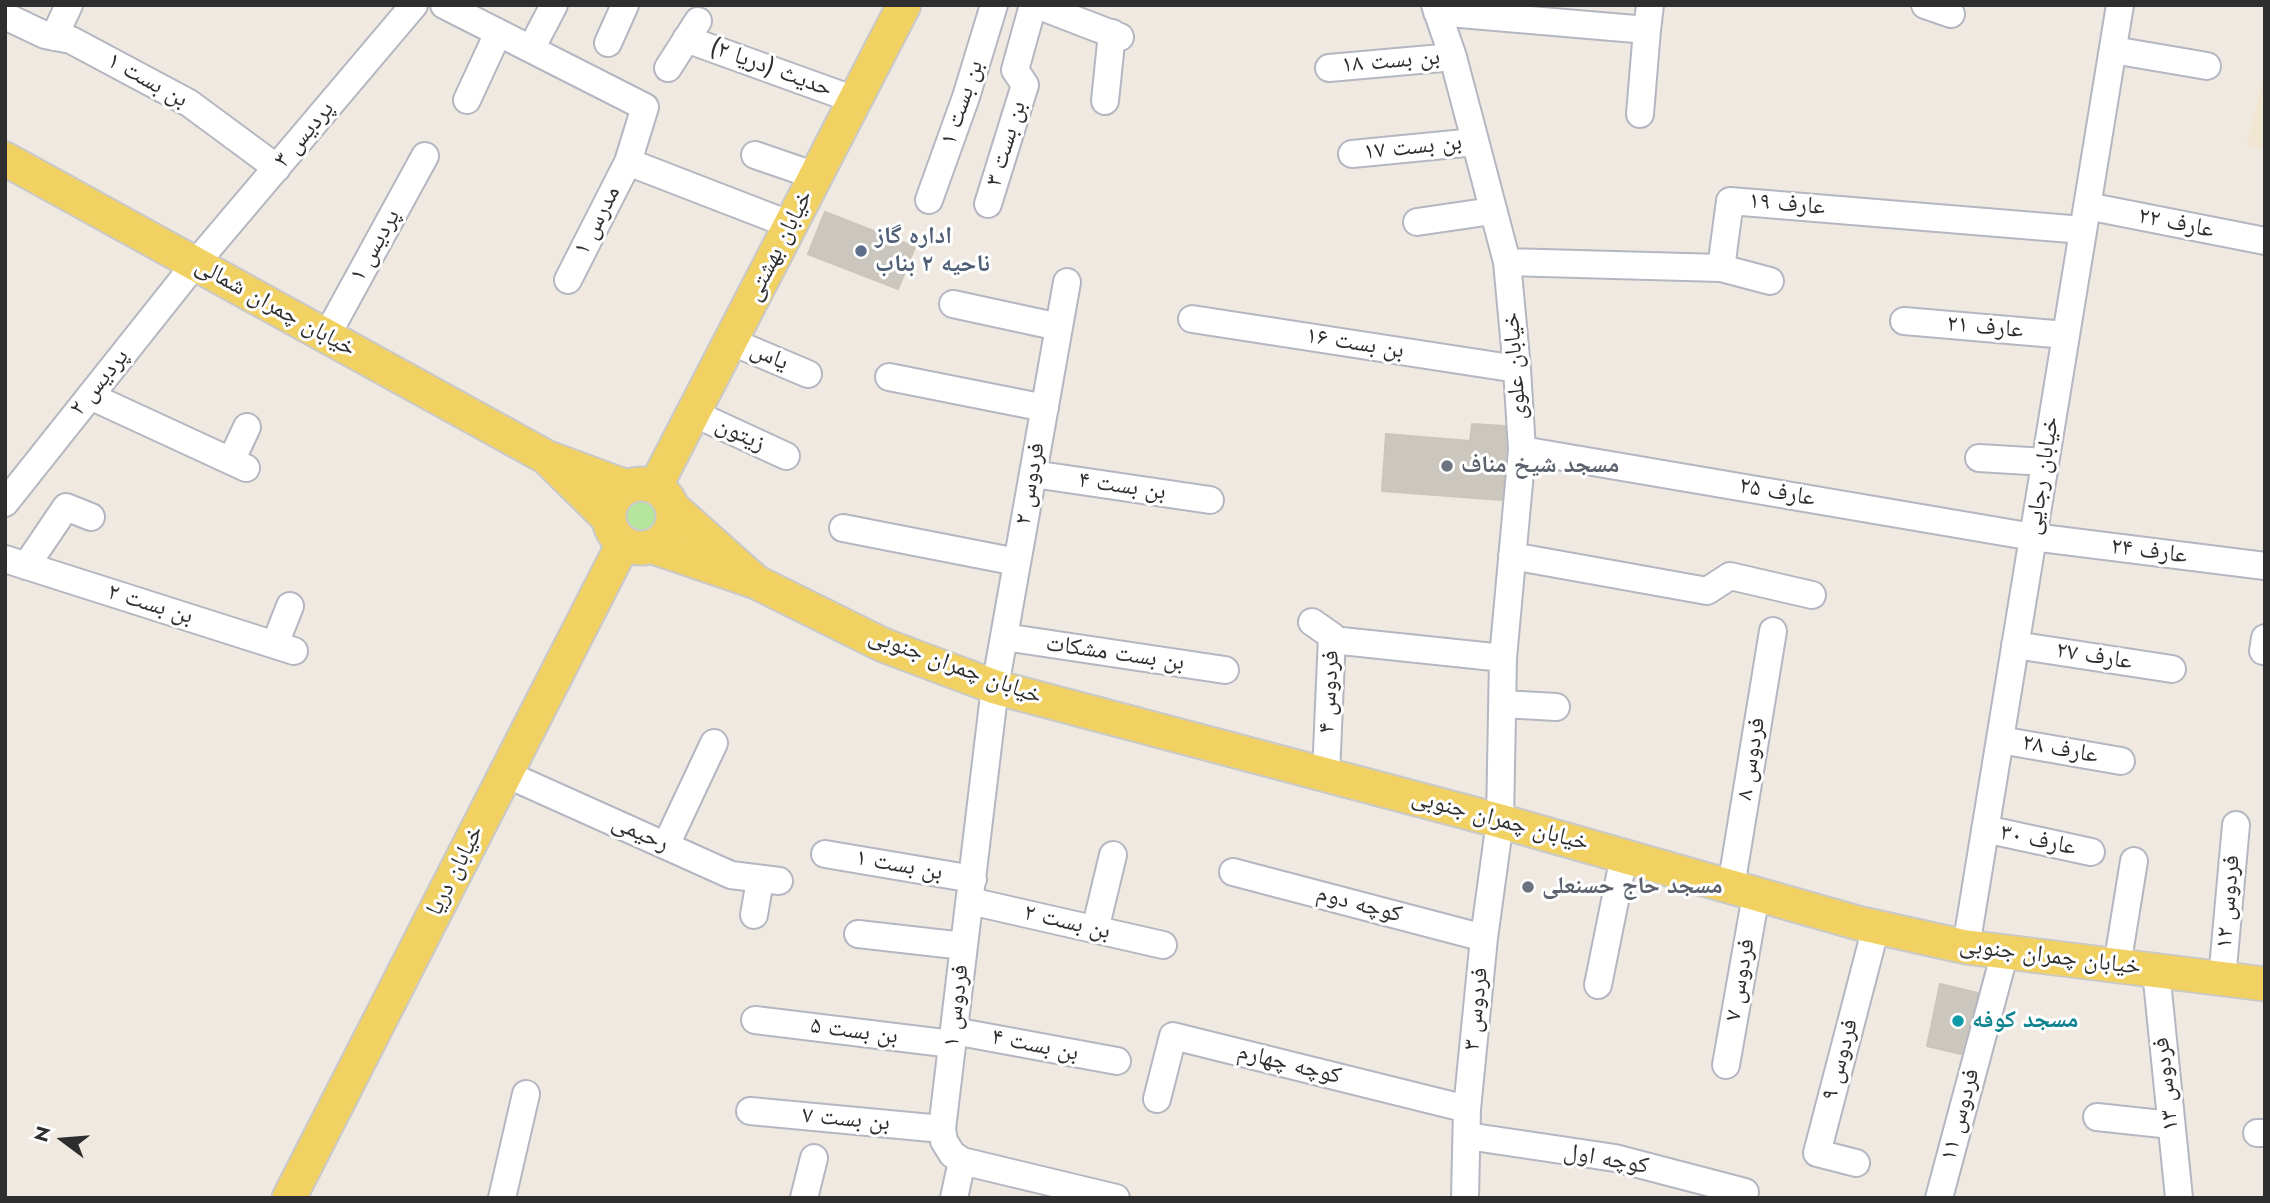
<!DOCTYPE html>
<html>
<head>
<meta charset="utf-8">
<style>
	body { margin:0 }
	#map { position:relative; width:2270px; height:1203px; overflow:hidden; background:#efe9e1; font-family:Jost,sans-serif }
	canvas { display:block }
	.frame { position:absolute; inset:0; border:7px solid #2e2e2e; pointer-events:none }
	.north { position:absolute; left:28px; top:1105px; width:70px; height:70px; -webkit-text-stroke:5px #fff; paint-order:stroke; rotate:286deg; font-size:19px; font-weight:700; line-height:28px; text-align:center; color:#2e2e2e }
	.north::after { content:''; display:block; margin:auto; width:24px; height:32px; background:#2e2e2e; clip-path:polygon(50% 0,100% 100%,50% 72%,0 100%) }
</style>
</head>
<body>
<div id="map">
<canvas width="2270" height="1203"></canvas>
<div class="frame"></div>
<div class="north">N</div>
</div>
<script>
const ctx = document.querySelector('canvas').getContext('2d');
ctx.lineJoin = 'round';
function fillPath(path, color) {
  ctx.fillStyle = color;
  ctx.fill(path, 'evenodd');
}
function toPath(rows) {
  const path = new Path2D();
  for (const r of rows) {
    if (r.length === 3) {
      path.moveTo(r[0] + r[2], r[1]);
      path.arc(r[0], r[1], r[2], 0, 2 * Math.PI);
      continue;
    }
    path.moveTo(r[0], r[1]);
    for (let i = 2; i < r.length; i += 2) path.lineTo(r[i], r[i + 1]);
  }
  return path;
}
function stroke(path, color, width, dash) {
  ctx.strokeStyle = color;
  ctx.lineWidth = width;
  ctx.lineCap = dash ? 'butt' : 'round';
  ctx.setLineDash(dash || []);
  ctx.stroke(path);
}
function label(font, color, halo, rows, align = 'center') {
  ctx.font = font + ' Jost,"Noto Naskh Arabic",sans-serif';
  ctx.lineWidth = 6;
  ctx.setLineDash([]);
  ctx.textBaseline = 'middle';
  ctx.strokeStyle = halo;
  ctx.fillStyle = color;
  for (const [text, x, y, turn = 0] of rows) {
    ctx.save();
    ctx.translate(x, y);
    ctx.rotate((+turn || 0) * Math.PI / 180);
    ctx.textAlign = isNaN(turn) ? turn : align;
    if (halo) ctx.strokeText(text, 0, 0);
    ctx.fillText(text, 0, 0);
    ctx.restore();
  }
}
fillPath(toPath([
	[2265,71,2265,150,2246,145]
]), '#f0e6d1');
fillPath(toPath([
	[641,515,15]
]), '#b6e59e');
const building = toPath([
	[825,212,915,247,898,289,808,254,825,212],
	[1472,424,1505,426,1506,450,1502,500,1382,491,1386,434,1470,441,1472,424],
	[1940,984,1978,993,1961,1054,1927,1046,1940,984]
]);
fillPath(building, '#cbc7bf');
stroke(building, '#cbc5ba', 2);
const minor = toPath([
	[444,5,645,107,628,162,791,225],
	[1037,5,1120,37],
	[1435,5,1453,57,1507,262,1517,369,1522,450,1503,658,1500,821,1484,938,1467,1109,1465,1198],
	[1925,5,1951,14],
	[1437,12,1647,30,1640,114],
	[5,16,45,35,71,40,189,103,277,168],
	[1647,30,1650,5],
	[54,37,69,5],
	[686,39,855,100],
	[608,43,625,5],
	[531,49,554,5],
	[2113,50,2207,66],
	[668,68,698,21],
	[1329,68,1453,57],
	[467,100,498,33],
	[1105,101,1112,33],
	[1352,154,1475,142],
	[755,155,816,176],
	[929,200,966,97,994,5],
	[988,204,1025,85,1015,70,1033,5],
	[2087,206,2265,241],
	[1417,222,1492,211],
	[1507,262,1721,268,1770,281],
	[1721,268,1730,201,2083,230],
	[568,280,628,162],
	[1067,282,995,687,942,1129,944,1141,952,1154,962,1161,1116,1198],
	[953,304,1059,327],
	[1192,319,1517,369],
	[1904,321,2066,335],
	[326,337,425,156],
	[730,341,808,374],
	[889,377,1045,408],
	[90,396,246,468],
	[693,413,786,456],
	[1522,450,2033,537,2265,566],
	[1979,458,2045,462],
	[231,461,247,427],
	[1033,474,1210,500],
	[5,503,195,264,414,5],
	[843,528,1017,562],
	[1512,556,1707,591,1730,576,1812,595],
	[5,559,294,651],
	[26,566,66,507,91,517],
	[1312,622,1332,636,1326,774],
	[1004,637,1225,670],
	[2265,638,2263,651,2265,651],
	[1332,640,1503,658],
	[275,644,290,606],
	[2015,645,2172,669],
	[1503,704,1556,707],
	[2000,740,2121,761],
	[506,774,731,875,779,881],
	[1985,829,2091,852],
	[666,845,714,743],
	[825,854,973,879],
	[1233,872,1484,938],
	[1731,887,1773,631],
	[970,901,1163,945],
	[754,915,760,880],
	[1095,930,1113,855],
	[858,934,964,946],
	[1966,947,2120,5],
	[2117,966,2134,861],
	[2156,971,2179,1198],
	[2222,979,2236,825],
	[1598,985,1624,856],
	[755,1020,952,1044],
	[954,1031,1117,1061],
	[1726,1065,1756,895],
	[1157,1099,1173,1036,1467,1109],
	[750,1111,942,1129],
	[2097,1117,2171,1125],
	[2257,1133,2265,1133],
	[1467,1136,1615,1158,1745,1192],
	[1856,1163,1817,1153,1876,927],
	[502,1198,526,1094],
	[804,1198,814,1158],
	[954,1198,962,1161],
	[1939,1198,2005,952]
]);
const major = toPath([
	[5,159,546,457],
	[641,516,32],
	[655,487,904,5],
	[609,519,546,457,627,487],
	[653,547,756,582,672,507],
	[756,582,883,645,995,687,1500,821,1858,923,1966,947,2265,984],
	[289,1198,623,544]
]);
stroke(minor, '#b4b7c1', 30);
stroke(major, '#c9c9c9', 37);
stroke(minor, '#fff', 26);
stroke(major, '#f2d163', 33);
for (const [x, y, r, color] of [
	[861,251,7,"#5c6f8a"],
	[1447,466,7,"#6b7280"],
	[1528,887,7,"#6b7280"],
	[1958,1021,7,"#0f9aa8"]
]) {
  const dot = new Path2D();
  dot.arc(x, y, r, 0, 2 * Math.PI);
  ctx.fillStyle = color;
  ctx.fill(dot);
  stroke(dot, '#fff', 2.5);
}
label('24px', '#2e2e2e', '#fff', [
	["بن بست ۱۸",1391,62,-5],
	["حدیث (دریا ۲)",771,69,20],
	["بن بست ۱",147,81,29],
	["بن بست ۱",963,103,-71],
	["پردیس ۳",305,135,-50],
	["بن بست ۳",1007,144,-73],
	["بن بست ۱۷",1413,148,-6],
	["عارف ۱۹",1787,205,5],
	["مدرس ۱",598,221,-63],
	["عارف ۲۲",2176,224,11],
	["پردیس ۱",376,246,-61],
	["خیابان بهشتی",780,246,-63],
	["خیابان چمران شمالی",275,308,29],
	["عارف ۲۱",1985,328,5],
	["بن بست ۱۶",1355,344,9],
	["یاس",769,357,23],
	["خیابان علوی",1516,366,-94],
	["پردیس ۲",100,383,-51],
	["زیتون",740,435,25],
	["خیابان رجایی",2043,476,-81],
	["فردوس ۲",1031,484,-80],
	["بن بست ۴",1122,487,8],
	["عارف ۲۵",1777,493,10],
	["عارف ۲۴",2149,552,7],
	["بن بست ۲",150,605,17],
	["بن بست مشکات",1115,654,8],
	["عارف ۲۷",2094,657,9],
	["خیابان چمران جنوبی",955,667,20],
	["فردوس ۴",1330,692,-87],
	["عارف ۲۸",2060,750,10],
	["فردوس ۸",1752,759,-81],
	["خیابان چمران جنوبی",1500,821,15],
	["رحیمی",640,834,24],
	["عارف ۳۰",2038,841,12],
	["بن بست ۱",899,866,10],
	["خیابان دریا",456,871,-63],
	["فردوس ۱۲",2229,902,-85],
	["کوچه دوم",1359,905,15],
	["بن بست ۲",1067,923,13],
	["خیابان چمران جنوبی",2050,957,7],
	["فردوس ۷",1741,980,-80],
	["فردوس ۱",957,1006,-83],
	["فردوس ۳",1477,1009,-84],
	["بن بست ۵",854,1032,7],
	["بن بست ۴",1035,1046,11],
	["فردوس ۹",1841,1060,-75],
	["کوچه چهارم",1289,1065,14],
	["فردوس ۱۳",2167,1084,-96],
	["فردوس ۱۱",1961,1115,-75],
	["بن بست ۷",846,1120,5],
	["کوچه اول",1606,1160,10]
]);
label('bold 24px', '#4e5e75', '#fff', [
	["اداره گاز",875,237],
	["ناحیه ۲ بناب",875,265]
], 'left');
label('bold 24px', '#5b616d', '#fff', [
	["مسجد شیخ مناف",1461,466],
	["مسجد حاج حسنعلی",1542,887]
], 'left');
label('bold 24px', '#0d838f', '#fff', [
	["مسجد کوفه",1972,1021]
], 'left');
</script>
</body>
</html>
